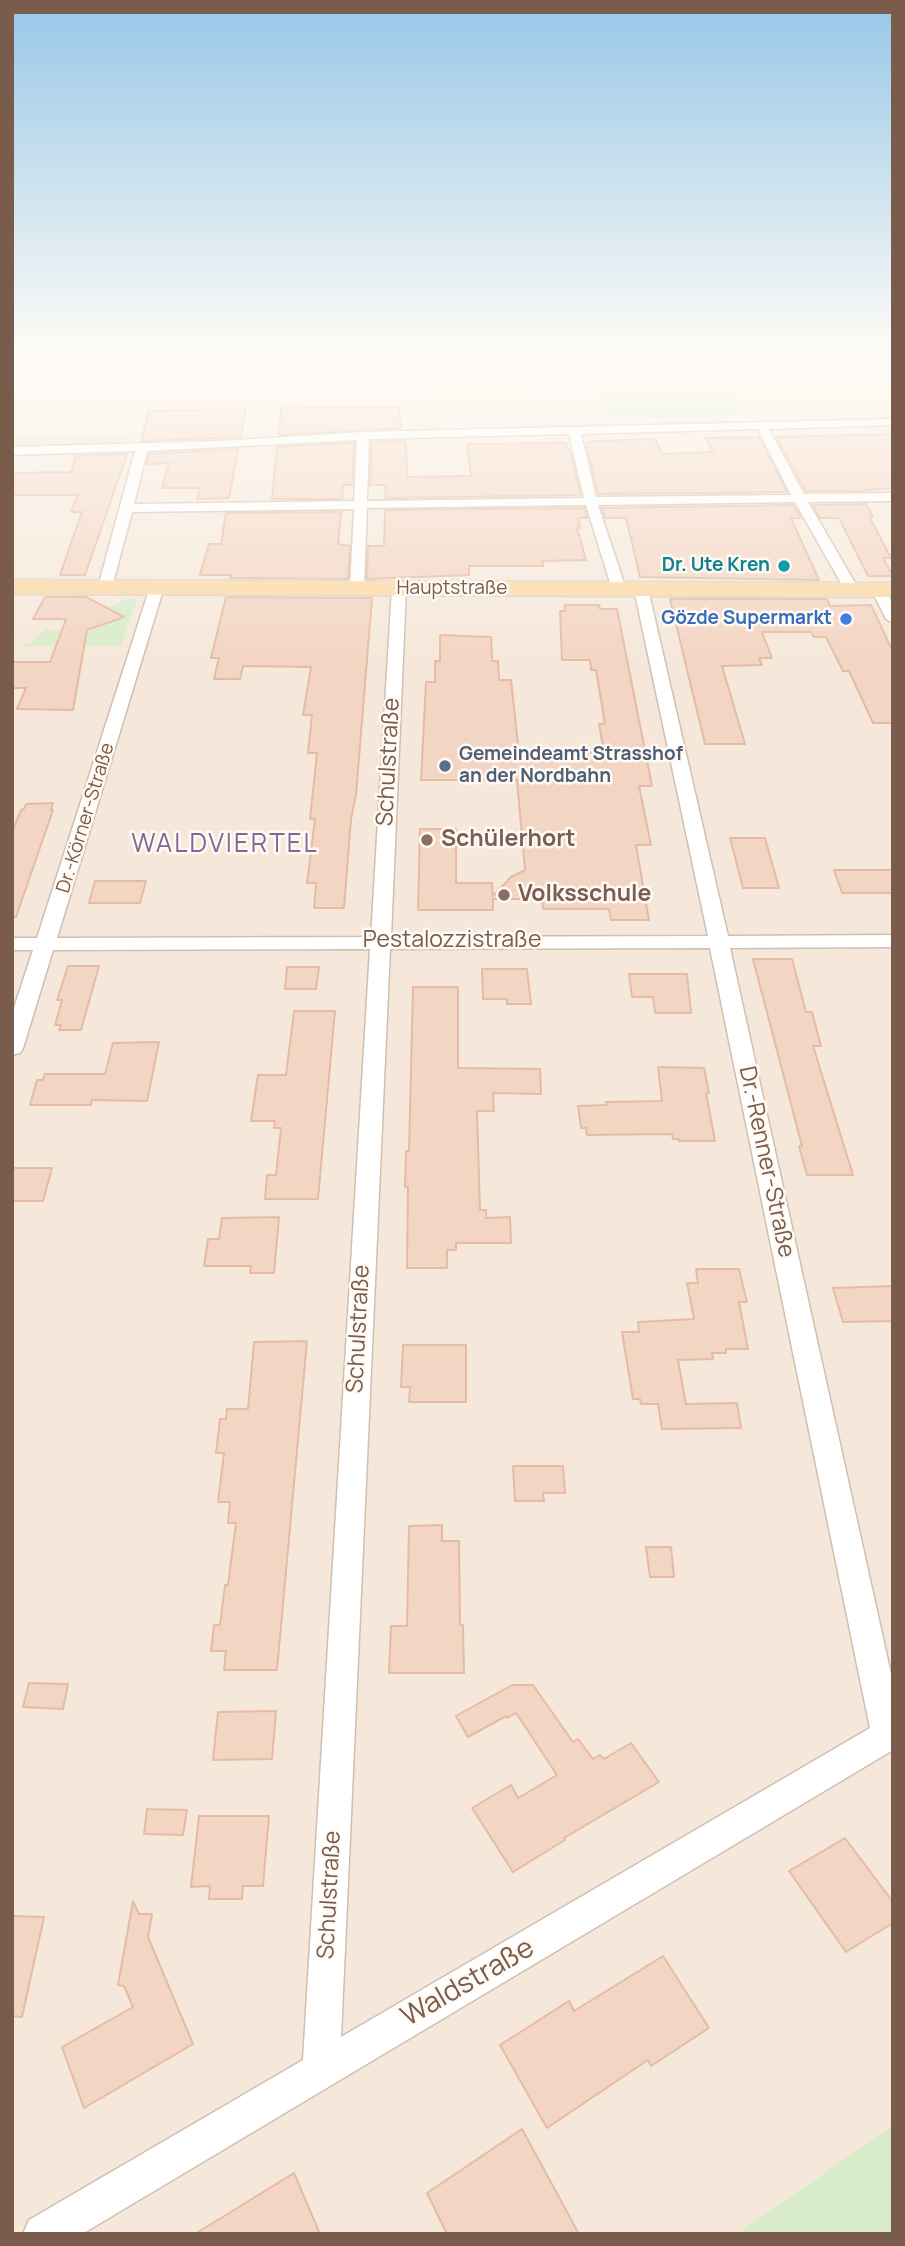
<!DOCTYPE html>
<html>
<head>
<meta charset="utf-8">
<style>
	body { margin:0 }
	#map { position:relative; width:905px; height:2246px; overflow:hidden; background:#fdf6ec; font-family:Manrope,sans-serif }
	canvas { display:block }
	.frame { position:absolute; inset:0; border:14px solid #7a5c4d; pointer-events:none }
</style>
</head>
<body>
<div id="map">
<canvas width="905" height="2246"></canvas>
<div class="frame"></div>
</div>
<script>
const ctx = document.querySelector('canvas').getContext('2d');
ctx.lineJoin = 'round';
function fillPath(path, color) {
  ctx.fillStyle = color;
  ctx.fill(path, 'evenodd');
}
function toPath(rows) {
  const path = new Path2D();
  for (const r of rows) {
    path.moveTo(r[0], r[1]);
    for (let i = 2; i < r.length; i += 2) path.lineTo(r[i], r[i + 1]);
  }
  return path;
}
function stroke(path, color, width, dash) {
  ctx.strokeStyle = color;
  ctx.lineWidth = width;
  ctx.lineCap = dash ? 'butt' : 'round';
  ctx.setLineDash(dash || []);
  ctx.stroke(path);
}
function label(font, color, halo, rows, align = 'center') {
  ctx.font = font + ' Manrope,sans-serif';
  ctx.lineWidth = 5;
  ctx.setLineDash([]);
  ctx.textBaseline = 'middle';
  ctx.strokeStyle = halo;
  ctx.fillStyle = color;
  for (const [text, x, y, turn = 0] of rows) {
    ctx.save();
    ctx.translate(x, y);
    ctx.rotate((+turn || 0) * Math.PI / 180);
    ctx.textAlign = isNaN(turn) ? turn : align;
    if (halo) ctx.strokeText(text, 0, 0);
    ctx.fillText(text, 0, 0);
    ctx.restore();
  }
}
fillPath(toPath([
	[893,382,893,2125,737,2234,12,2234,12,390,155,392,532,385,533,388]
]), '#f5e8da');
fillPath(toPath([
	[726,394,739,416,609,418,600,397],
	[132,436,135,442,124,447,12,449,12,437],
	[127,599,137,600,121,646,15,646,31,643,45,628,54,631,123,617,108,608],
	[893,2125,893,2234,737,2234]
]), '#d8ecc9');
const building = toPath([
	[399,407,401,428,279,435,281,408,399,407],
	[246,409,241,437,141,441,149,411,246,409],
	[893,434,893,488,858,491,806,491,776,437,893,434],
	[759,437,787,492,598,494,586,443,593,441,655,439,662,454,713,452,706,438,759,437],
	[406,441,407,477,471,476,467,444,566,443,568,450,570,450,581,495,385,498,386,485,370,485,372,442,406,441],
	[354,443,352,485,343,485,342,499,272,499,277,447,354,443],
	[238,449,229,498,197,499,200,488,162,488,169,463,147,464,149,454,238,449],
	[127,454,85,575,60,575,82,512,71,512,78,495,12,495,12,473,71,472,76,456,127,454],
	[866,504,873,516,869,516,891,558,883,558,893,576,868,576,839,518,820,518,813,505,866,504],
	[793,505,801,518,791,518,819,580,640,577,626,518,605,518,602,508,793,505],
	[584,508,587,518,578,518,580,528,577,528,586,560,542,561,543,566,469,566,469,575,367,579,368,546,384,546,385,510,584,508],
	[341,512,338,544,350,546,348,579,230,578,231,575,200,575,209,544,221,544,226,513,341,512],
	[45,597,86,597,124,617,87,630,73,710,17,709,26,688,12,688,12,662,50,662,66,619,33,619,45,597],
	[226,597,372,598,356,795,351,819,344,908,314,908,316,883,307,883,315,819,310,819,317,753,308,753,312,715,303,715,311,667,243,666,240,679,214,679,219,658,211,658,226,597],
	[670,599,827,599,830,606,871,605,893,652,893,723,873,723,849,671,843,671,826,637,814,637,811,632,762,632,772,658,759,658,762,665,722,666,745,744,705,744,670,599],
	[565,605,599,605,600,609,617,609,652,786,639,786,651,845,636,845,649,920,611,920,609,909,543,909,542,899,493,899,493,910,418,910,420,829,456,829,456,883,492,883,493,896,511,877,525,870,517,780,421,780,426,682,435,682,435,661,440,661,440,635,491,637,492,661,498,661,499,680,511,680,519,754,604,752,599,724,605,724,596,670,591,670,590,660,562,660,560,611,565,611,565,605],
	[53,803,51,810,53,810,16,917,12,916,12,832,21,810,24,809,26,804,53,803],
	[730,838,765,838,779,888,743,888,730,838],
	[834,870,893,870,893,893,842,893,834,870],
	[95,881,146,881,140,903,89,903,95,881],
	[753,959,792,959,806,1012,812,1012,821,1046,813,1046,853,1175,807,1175,799,1146,802,1146,753,959],
	[68,966,99,966,81,1030,59,1030,61,1025,55,1025,62,1000,57,1000,68,966],
	[287,967,319,967,316,989,285,989,287,967],
	[482,969,527,969,531,1004,507,1004,507,999,483,999,482,969],
	[629,974,687,974,691,1013,655,1013,653,997,632,997,629,974],
	[413,987,458,987,458,1068,540,1069,541,1094,493,1093,494,1111,477,1111,480,1210,486,1210,486,1218,510,1217,511,1243,456,1243,456,1250,447,1250,447,1268,407,1268,408,1187,405,1187,406,1151,409,1151,413,987],
	[294,1011,335,1011,318,1199,265,1199,267,1175,276,1175,281,1128,274,1128,275,1121,251,1121,258,1075,286,1075,294,1011],
	[159,1042,147,1101,92,1100,91,1105,30,1105,37,1080,43,1080,45,1074,105,1074,113,1043,159,1042],
	[658,1067,704,1068,709,1093,706,1093,715,1141,679,1141,679,1139,673,1139,672,1134,587,1135,586,1128,581,1128,578,1106,607,1105,606,1102,662,1101,658,1067],
	[12,1168,52,1168,43,1201,12,1201,12,1168],
	[279,1217,274,1273,250,1273,251,1266,204,1266,208,1239,219,1239,222,1218,279,1217],
	[696,1269,739,1269,747,1302,739,1302,748,1349,726,1349,726,1353,712,1353,713,1359,678,1360,686,1404,737,1403,741,1428,662,1429,658,1404,641,1404,640,1399,633,1399,622,1332,639,1332,638,1322,694,1319,687,1283,698,1283,696,1269],
	[893,1286,893,1321,843,1322,833,1288,893,1286],
	[307,1341,277,1670,224,1670,226,1651,211,1651,214,1625,220,1625,225,1585,228,1585,236,1523,228,1523,230,1502,218,1502,224,1453,216,1453,220,1419,226,1419,227,1409,248,1409,254,1342,307,1341],
	[403,1345,466,1345,466,1402,409,1402,410,1387,401,1387,403,1345],
	[513,1466,563,1466,565,1493,543,1493,544,1501,515,1501,513,1466],
	[442,1525,442,1541,459,1541,460,1625,463,1625,464,1673,389,1673,391,1626,407,1626,409,1526,442,1525],
	[646,1547,671,1547,674,1577,650,1577,646,1547],
	[29,1683,68,1684,63,1709,23,1707,29,1683],
	[512,1685,533,1685,573,1742,578,1739,593,1759,600,1755,604,1759,631,1743,659,1782,564,1838,565,1840,513,1872,472,1808,511,1785,518,1798,557,1775,516,1713,507,1718,506,1716,468,1737,456,1716,512,1685],
	[276,1711,272,1759,213,1760,218,1712,276,1711],
	[147,1809,187,1810,183,1835,144,1834,147,1809],
	[199,1816,269,1816,263,1886,243,1886,242,1899,209,1899,210,1886,191,1887,199,1816],
	[845,1838,893,1902,893,1923,846,1952,789,1871,845,1838],
	[133,1901,139,1914,152,1914,148,1937,193,2044,84,2108,62,2047,133,2007,124,1986,118,1985,133,1901],
	[12,1916,44,1917,22,2017,12,2016,12,1916],
	[663,1956,709,2028,651,2066,648,2060,547,2128,500,2045,569,2001,574,2011,663,1956],
	[522,2129,579,2234,447,2234,427,2193,522,2129],
	[294,2173,320,2234,195,2234,294,2173]
]);
fillPath(building, '#f3d5c3');
stroke(building, '#e6bba3', 2);
const minor = toPath([
	[893,419,893,425,769,429,804,494,893,493,893,501,808,502,859,590,852,594,845,590,795,502,598,505,626,589,619,593,612,589,586,505,367,508,364,588,357,592,350,588,354,509,132,512,112,587,105,591,98,587,135,451,12,455,12,447,220,441,363,432,893,419],
	[758,429,791,495,596,497,581,434,758,429],
	[569,434,584,498,367,501,369,439,569,434],
	[357,440,354,501,134,504,147,451,357,440],
	[157,583,164,587,57,938,371,937,392,588,399,584,406,588,391,937,708,936,634,589,641,585,648,589,728,936,893,935,893,947,730,948,893,1683,893,1750,82,2234,23,2234,29,2220,303,2060,370,949,53,950,23,1048,20,1053,12,1055,12,1014,33,950,12,950,12,938,37,938,150,587,157,583],
	[710,948,870,1728,341,2037,390,949,710,948],
	[878,585,883,586,893,604,893,623,886,619,871,589,878,585]
]);
const primary = toPath([
	[12,580,893,583,893,597,12,594,12,580]
]);
stroke(minor, '#d1beb0', 3);
stroke(primary, '#dad1cd', 3);
fillPath(minor, '#fff');
fillPath(primary, '#fbd9a5');
const sky = ctx.createLinearGradient(0, 0, 0, 665);
sky.addColorStop(0, '#97c7e8');
sky.addColorStop(0.53, '#fefbf6');
sky.addColorStop(1, '#fefbf600');
ctx.fillStyle = sky;
ctx.fillRect(0, 0, 905, 665);
for (const [x, y, r, color] of [
	[784,566,7,"#0f9aa8"],
	[846,619,7,"#3f7fe0"],
	[445,766,7,"#5c6f8a"],
	[427,840,7,"#8d6e63"],
	[504,895,7,"#8d6e63"]
]) {
  const dot = new Path2D();
  dot.arc(x, y, r, 0, 2 * Math.PI);
  ctx.fillStyle = color;
  ctx.fill(dot);
  stroke(dot, '#fffaf3', 2.5);
}
label('bold 19px', '#0d838f', '#fffaf3', [
	["Dr. Ute Kren",770,566]
], 'right');
label('19px', '#7a5c4d', '#fffaf3', [
	["Hauptstraße",452,589],
	["Dr.-Körner-Straße",86,818,-73]
]);
label('bold 19px', '#366cbe', '#fffaf3', [
	["Gözde Supermarkt",832,619]
], 'right');
label('bold 19px', '#4e5e75', '#fffaf3', [
	["Gemeindeamt Strasshof",459,755],
	["an der Nordbahn",459,777]
], 'left');
label('23px', '#7a5c4d', '#fffaf3', [
	["Schulstraße",389,762,-87],
	["Pestalozzistraße",452,941],
	["Dr.-Renner-Straße",766,1162,78],
	["Schulstraße",359,1329,-87],
	["Schulstraße",330,1895,-87]
]);
label('bold 23px', '#785e54', '#fffaf3', [
	["Schülerhort",441,840],
	["Volksschule",518,895]
], 'left');
ctx.letterSpacing = '2px';
label('26px', '#846695', '#fffaf3', [
	["WALDVIERTEL",225,845]
]);
ctx.letterSpacing = '0px';
label('28px', '#7a5c4d', '#fffaf3', [
	["Waldstraße",468,1983,-30]
]);
</script>
</body>
</html>
